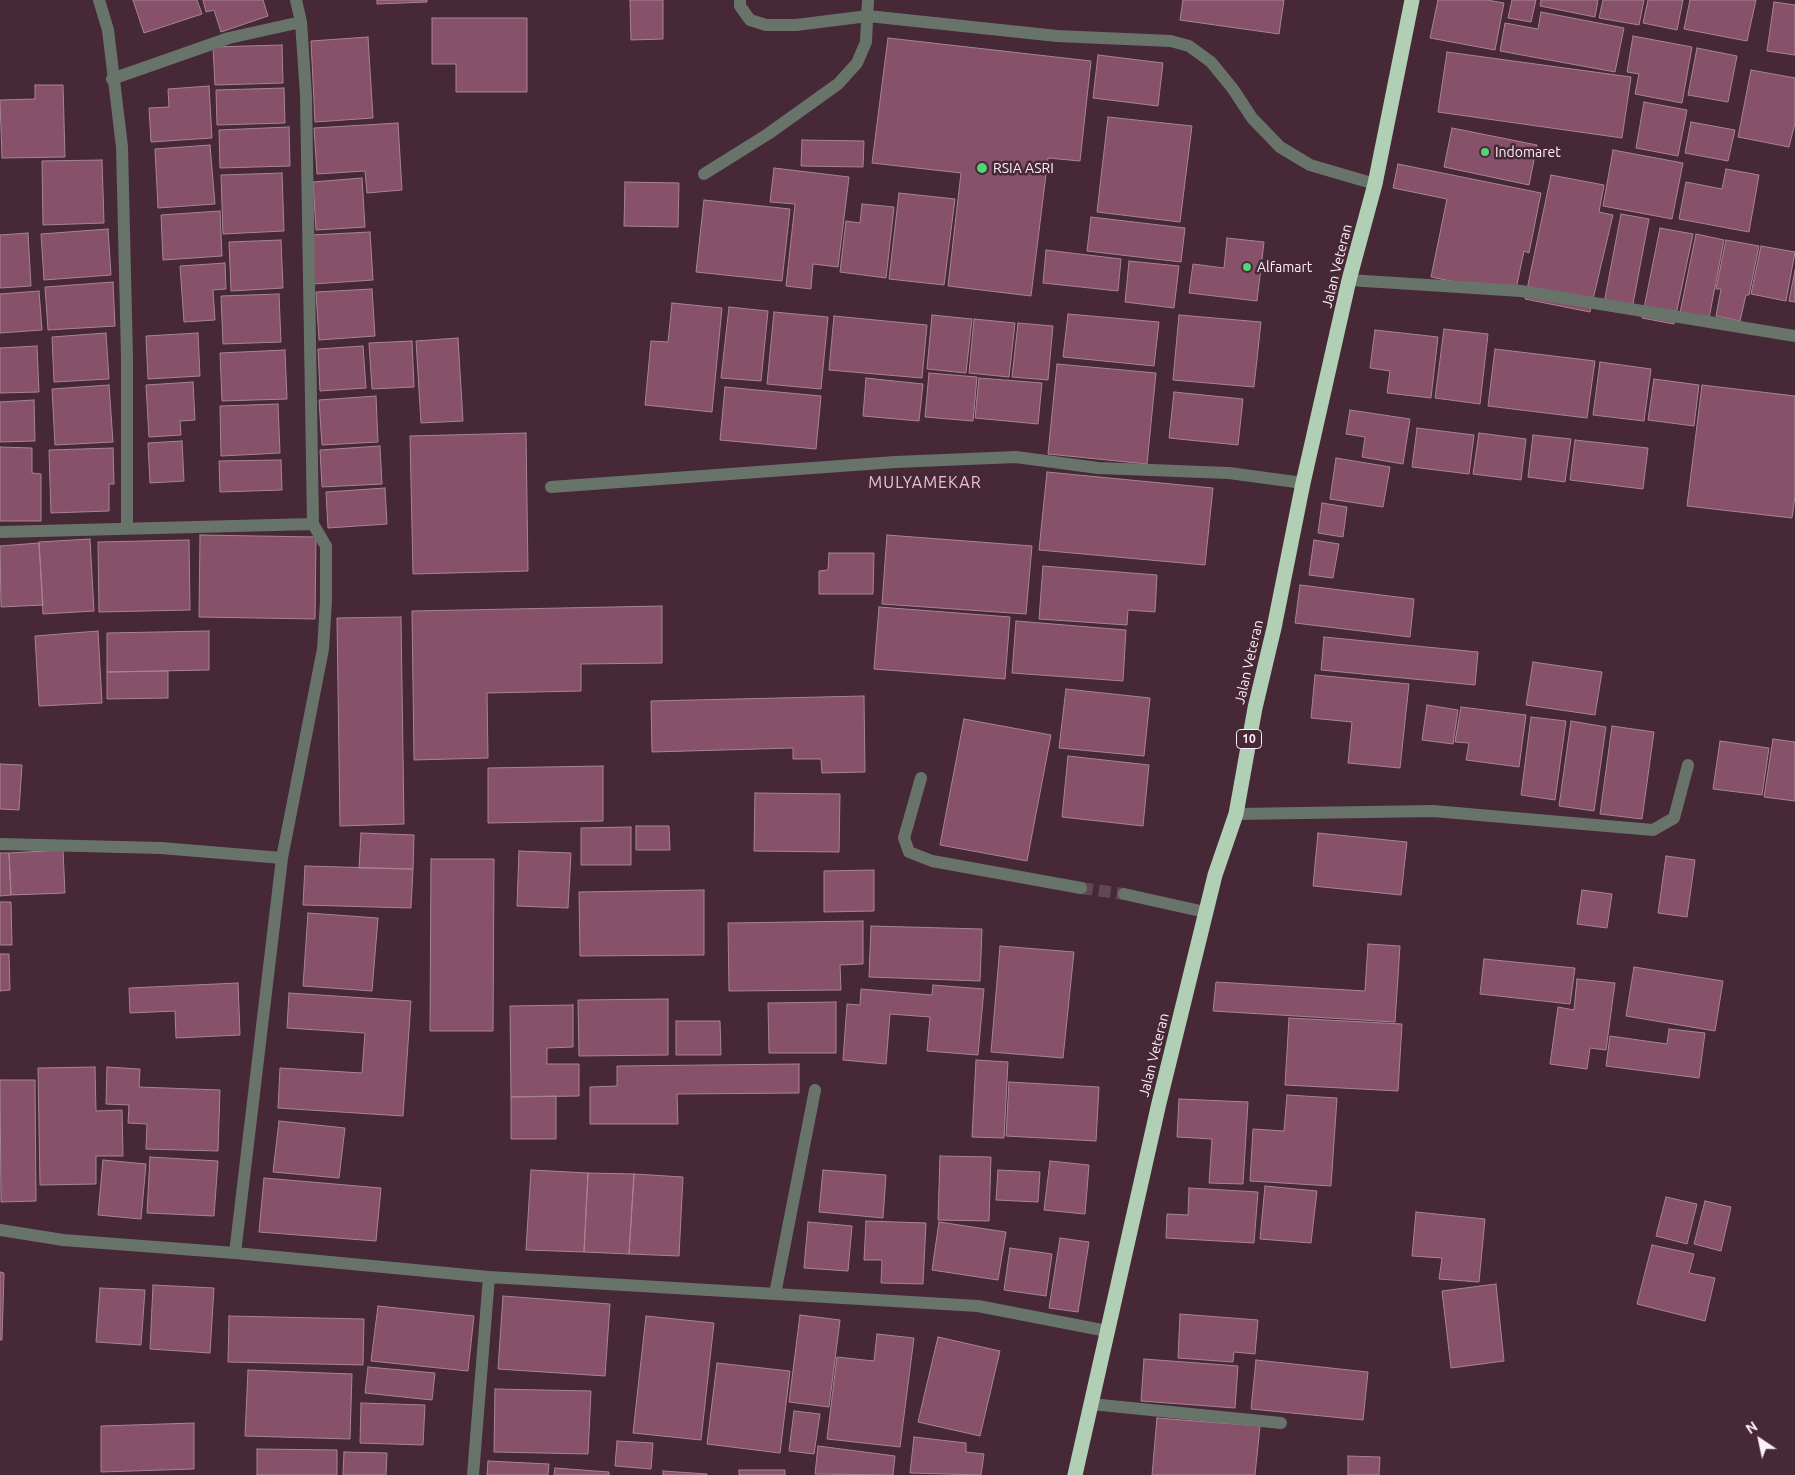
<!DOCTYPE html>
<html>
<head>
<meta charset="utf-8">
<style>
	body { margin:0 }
	#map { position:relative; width:1795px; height:1475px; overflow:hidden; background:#462836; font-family:Ubuntu,sans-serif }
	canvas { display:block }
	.north { position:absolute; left:1735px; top:1415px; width:50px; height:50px; -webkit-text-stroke:4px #462836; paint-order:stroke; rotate:326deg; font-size:14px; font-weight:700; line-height:20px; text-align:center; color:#fdf1f6 }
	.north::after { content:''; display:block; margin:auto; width:18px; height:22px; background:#fdf1f6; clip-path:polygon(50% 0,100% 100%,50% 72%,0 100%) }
</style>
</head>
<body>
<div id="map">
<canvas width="1795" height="1475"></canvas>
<div class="north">N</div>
</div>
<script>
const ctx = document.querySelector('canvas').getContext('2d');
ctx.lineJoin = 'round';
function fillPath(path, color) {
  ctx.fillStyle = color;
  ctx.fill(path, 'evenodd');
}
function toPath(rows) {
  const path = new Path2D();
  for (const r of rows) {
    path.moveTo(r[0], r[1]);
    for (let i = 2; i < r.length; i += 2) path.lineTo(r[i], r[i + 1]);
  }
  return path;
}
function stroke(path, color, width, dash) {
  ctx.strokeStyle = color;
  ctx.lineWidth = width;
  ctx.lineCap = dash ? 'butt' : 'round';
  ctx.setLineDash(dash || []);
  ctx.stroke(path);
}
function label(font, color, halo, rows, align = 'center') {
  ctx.font = font + ' Ubuntu,sans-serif';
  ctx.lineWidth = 5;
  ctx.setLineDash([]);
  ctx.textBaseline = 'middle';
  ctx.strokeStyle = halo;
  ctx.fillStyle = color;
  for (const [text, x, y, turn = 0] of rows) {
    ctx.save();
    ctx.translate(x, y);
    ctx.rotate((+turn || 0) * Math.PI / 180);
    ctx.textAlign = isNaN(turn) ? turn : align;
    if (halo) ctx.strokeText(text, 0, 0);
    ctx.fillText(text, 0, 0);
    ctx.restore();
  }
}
const building = toPath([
	[133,0,197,0,202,14,144,33,133,0],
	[203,0,263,0,268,16,221,32,214,10,206,12,203,0],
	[377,0,427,0,427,2,377,4,377,0],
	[630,0,663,0,663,39,631,40,630,0],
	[1183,0,1284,0,1279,34,1180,20,1183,0],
	[1438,0,1487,0,1504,3,1495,50,1430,38,1438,0],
	[1512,0,1536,0,1531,22,1508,18,1512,0],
	[1541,0,1598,0,1595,17,1540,6,1541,0],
	[1603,0,1644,0,1639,25,1599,18,1603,0],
	[1648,0,1683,0,1677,30,1643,23,1648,0],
	[1690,0,1756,0,1747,41,1684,29,1690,0],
	[1774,2,1795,5,1795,55,1767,51,1774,2],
	[1541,12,1624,28,1615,72,1500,51,1505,23,1538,29,1541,12],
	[432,18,527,18,527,92,456,92,456,64,432,64,432,18],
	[1633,36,1692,47,1682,103,1635,94,1639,74,1627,72,1633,36],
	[368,37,373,118,315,122,311,41,368,37],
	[888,38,1091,61,1080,161,1048,158,1031,296,948,286,961,173,872,163,888,38],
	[282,45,283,83,215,85,213,47,282,45],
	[1697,48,1737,56,1728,102,1688,95,1697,48],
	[1447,52,1631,77,1622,138,1438,112,1447,52],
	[1098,55,1163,63,1158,106,1093,98,1098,55],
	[1751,70,1795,78,1795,123,1789,147,1738,137,1751,70],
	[35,85,63,85,65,157,2,158,0,100,35,99,35,85],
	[209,86,212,138,151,142,149,108,169,107,168,89,209,86],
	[284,88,285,123,217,125,216,90,284,88],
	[1644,102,1687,110,1678,156,1636,148,1644,102],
	[1108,117,1192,126,1180,222,1097,212,1108,117],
	[1691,122,1735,130,1728,161,1685,153,1691,122],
	[398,123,402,190,367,193,365,171,317,174,314,128,398,123],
	[289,127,290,166,220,168,219,130,289,127],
	[1452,128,1537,145,1529,185,1444,167,1452,128],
	[802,140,864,141,863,167,801,166,802,140],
	[210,145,215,204,158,208,155,149,210,145],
	[1613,150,1683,163,1672,219,1603,206,1613,150],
	[102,160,104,223,43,225,42,161,102,160],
	[1398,164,1541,193,1529,253,1524,251,1515,294,1431,277,1447,199,1393,188,1398,164],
	[774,168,849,177,838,267,813,264,811,289,786,286,795,204,770,202,774,168],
	[1726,169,1759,175,1749,232,1679,219,1686,182,1722,189,1726,169],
	[282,173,284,231,223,234,221,175,282,173],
	[1551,175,1604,185,1599,212,1613,215,1590,312,1525,299,1551,175],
	[362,178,365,227,316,230,313,182,362,178],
	[625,182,679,183,678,227,624,226,625,182],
	[899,193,955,199,944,285,889,279,899,193],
	[704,200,790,209,782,281,696,272,704,200],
	[862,204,894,207,886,278,840,272,846,221,860,223,862,204],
	[220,211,222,256,163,260,161,215,220,211],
	[1621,214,1649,219,1632,309,1604,303,1621,214],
	[1091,217,1185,228,1181,262,1087,251,1091,217],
	[1660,228,1693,234,1674,324,1642,318,1660,228],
	[108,229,111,275,44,280,41,234,108,229],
	[370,232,373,280,313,284,311,235,370,232],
	[28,233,31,286,0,288,0,235,28,233],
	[1696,234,1724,240,1709,318,1680,313,1696,234],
	[1227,238,1264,242,1257,301,1189,293,1193,264,1224,268,1227,238],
	[281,240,283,288,231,291,229,242,281,240],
	[1726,240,1759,246,1749,295,1746,295,1740,321,1716,316,1721,289,1716,289,1726,240],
	[1761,246,1795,252,1786,301,1751,294,1761,246],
	[1046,250,1121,259,1118,291,1043,283,1046,250],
	[1129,261,1179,266,1174,308,1125,302,1129,261],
	[225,263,226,289,213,290,215,320,184,322,180,266,225,263],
	[1795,270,1795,302,1789,301,1795,270],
	[113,282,115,326,48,330,45,287,113,282],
	[372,289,375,336,319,340,316,292,372,289],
	[39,291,42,330,0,333,0,294,39,291],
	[279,294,281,342,223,344,221,296,279,294],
	[672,303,722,308,712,412,645,405,651,341,668,342,672,303],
	[729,307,768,311,761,381,721,378,729,307],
	[774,312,828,317,821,389,767,384,774,312],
	[1068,314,1159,322,1154,366,1063,357,1068,314],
	[932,315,972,319,966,373,927,369,932,315],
	[1179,315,1261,322,1254,387,1173,380,1179,315],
	[834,316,927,325,922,378,829,370,834,316],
	[974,319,1015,323,1009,377,969,373,974,319],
	[1018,323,1053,326,1048,380,1012,377,1018,323],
	[1444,329,1488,334,1480,404,1435,398,1444,329],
	[1375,330,1438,337,1431,398,1387,393,1390,371,1370,368,1375,330],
	[106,333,109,379,54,382,52,337,106,333],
	[198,333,200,376,148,379,146,336,198,333],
	[458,338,463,421,421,423,416,341,458,338],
	[412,341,414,387,372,389,369,343,412,341],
	[37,346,39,392,0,393,0,348,37,346],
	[363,346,366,388,320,391,318,349,363,346],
	[1495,349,1595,361,1587,418,1488,406,1495,349],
	[285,350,287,399,222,401,220,353,285,350],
	[1600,362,1651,369,1644,421,1593,415,1600,362],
	[1057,364,1156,373,1147,464,1048,454,1057,364],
	[929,373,977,377,973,421,925,417,929,373],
	[866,378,923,384,919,421,863,416,866,378],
	[979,378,1042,383,1038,424,975,418,979,378],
	[1654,379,1699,385,1694,426,1648,420,1654,379],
	[193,382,195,420,180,421,181,435,149,437,146,385,193,382],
	[109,385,113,442,55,445,52,389,109,385],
	[1702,385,1795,396,1795,496,1792,518,1687,506,1702,385],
	[725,387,821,396,816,449,720,440,725,387],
	[1174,392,1243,399,1238,445,1169,438,1174,392],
	[376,396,378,442,322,445,319,400,376,396],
	[34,400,35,441,0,442,0,402,34,400],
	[278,404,280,453,221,456,220,406,278,404],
	[1350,410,1410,419,1403,464,1362,457,1365,437,1346,434,1350,410],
	[1417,428,1474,435,1469,474,1412,467,1417,428],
	[526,433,528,571,413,574,410,436,526,433],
	[1479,433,1526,439,1521,480,1473,474,1479,433],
	[1533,435,1571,439,1565,482,1528,477,1533,435],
	[1575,440,1648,448,1643,489,1570,480,1575,440],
	[182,441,184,481,150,483,148,443,182,441],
	[380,446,382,484,322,487,320,450,380,446],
	[0,447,32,448,32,473,41,474,41,521,0,521,0,447],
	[113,448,114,484,109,484,109,511,51,513,49,450,113,448],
	[1336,458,1390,467,1383,507,1330,499,1336,458],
	[281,460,282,490,220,492,219,461,281,460],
	[1047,472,1213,488,1205,565,1039,550,1047,472],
	[385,488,387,524,328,528,326,492,385,488],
	[1322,503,1347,507,1343,537,1318,533,1322,503],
	[200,535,316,537,315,619,199,617,200,535],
	[887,535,1032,546,1026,614,882,604,887,535],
	[90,539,94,611,43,614,39,542,90,539],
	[189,540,190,610,99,612,98,542,189,540],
	[1314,540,1339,544,1333,578,1309,575,1314,540],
	[39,543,43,605,1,607,0,546,39,543],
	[829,553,874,553,873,594,819,594,819,571,828,570,829,553],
	[1043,566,1157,575,1155,612,1128,610,1127,625,1039,619,1043,566],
	[1300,585,1414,599,1410,637,1295,623,1300,585],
	[662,606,662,663,581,664,581,691,487,693,488,758,414,760,412,611,662,606],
	[879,607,1010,617,1005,679,874,669,879,607],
	[401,617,404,824,340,826,337,618,401,617],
	[1016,621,1126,630,1123,681,1012,673,1016,621],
	[98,631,102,703,39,706,35,636,98,631],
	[209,631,209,670,107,672,107,633,209,631],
	[1324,637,1478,652,1475,685,1321,670,1324,637],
	[1533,662,1602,672,1595,715,1526,705,1533,662],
	[168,671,168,698,107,699,107,672,168,671],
	[1315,675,1409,684,1400,768,1348,763,1352,722,1311,718,1315,675],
	[1066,689,1150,698,1144,756,1059,748,1066,689],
	[864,696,865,772,822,773,821,759,793,759,793,748,652,752,651,701,864,696],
	[1427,705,1458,710,1453,744,1422,740,1427,705],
	[1461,707,1526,715,1519,767,1466,760,1469,743,1455,742,1461,707],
	[1531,717,1566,721,1555,800,1521,795,1531,717],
	[964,719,1051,735,1027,861,940,845,964,719],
	[1571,721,1606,727,1594,811,1559,806,1571,721],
	[1612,726,1654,732,1642,819,1600,814,1612,726],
	[1773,739,1795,742,1795,801,1764,797,1773,739],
	[1720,741,1769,748,1762,795,1713,789,1720,741],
	[1068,756,1149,765,1143,826,1062,817,1068,756],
	[0,764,22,765,19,810,0,809,0,764],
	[603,766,603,821,488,823,488,768,603,766],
	[755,793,840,794,839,852,754,851,755,793],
	[636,826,669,826,670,850,636,850,636,826],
	[631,827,631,865,581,865,581,828,631,827],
	[361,833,414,835,413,869,359,868,361,833],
	[1318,833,1407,842,1401,895,1313,886,1318,833],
	[63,850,65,893,11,895,9,853,63,850],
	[519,851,571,853,568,908,517,906,519,851],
	[0,853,9,853,11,895,0,896,0,853],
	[1666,856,1695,860,1687,917,1658,913,1666,856],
	[431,859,494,859,493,1031,430,1031,431,859],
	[305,866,413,869,411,908,303,905,305,866],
	[874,870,874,911,824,912,824,871,874,870],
	[704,890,704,955,580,956,579,892,704,890],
	[1582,890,1612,894,1607,928,1577,924,1582,890],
	[0,902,11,902,12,945,0,945,0,902],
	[308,913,378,918,372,991,303,986,308,913],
	[863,921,863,964,840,965,841,990,729,991,728,923,863,921],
	[871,926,982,929,980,981,869,977,871,926],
	[1368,944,1400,946,1395,1022,1213,1011,1216,982,1365,991,1368,944],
	[1000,946,1074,952,1063,1058,991,1052,1000,946],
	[0,954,9,954,10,990,0,991,0,954],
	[1484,959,1575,968,1570,1004,1480,994,1484,959],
	[1634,967,1723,981,1715,1031,1626,1016,1634,967],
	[1577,979,1615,983,1606,1050,1590,1048,1587,1069,1550,1064,1558,1007,1574,1010,1577,979],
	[238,983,240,1035,176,1038,175,1011,130,1013,129,988,238,983],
	[933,985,984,989,978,1055,927,1051,930,1017,890,1014,886,1064,843,1060,847,1004,860,1005,861,989,932,995,933,985],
	[289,993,411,1001,403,1116,278,1108,280,1068,362,1073,365,1033,287,1028,289,993],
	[668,999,668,1055,579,1056,578,1000,668,999],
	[836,1002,836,1053,769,1053,768,1003,836,1002],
	[573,1005,573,1047,547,1048,547,1064,579,1064,579,1096,511,1097,510,1006,573,1005],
	[1289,1018,1402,1024,1398,1091,1285,1085,1289,1018],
	[676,1021,720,1021,721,1055,676,1055,676,1021],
	[1669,1029,1705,1033,1699,1078,1606,1066,1610,1036,1667,1044,1669,1029],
	[976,1060,1008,1062,1004,1138,972,1137,976,1060],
	[799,1064,799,1093,677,1094,678,1124,590,1124,590,1087,617,1086,617,1066,799,1064],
	[95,1067,96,1111,122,1110,123,1156,96,1156,96,1184,40,1185,38,1068,95,1067],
	[107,1067,140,1069,139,1087,220,1090,218,1151,146,1149,147,1124,128,1123,129,1105,106,1104,107,1067],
	[0,1080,35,1080,36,1201,1,1202,0,1080],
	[1009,1082,1099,1087,1096,1141,1006,1136,1009,1082],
	[1287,1095,1337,1098,1331,1186,1250,1181,1253,1129,1284,1131,1287,1095],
	[556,1096,556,1139,511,1139,511,1097,556,1096],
	[1179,1099,1248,1102,1243,1184,1209,1183,1212,1139,1177,1137,1179,1099],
	[279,1121,345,1128,339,1178,273,1172,279,1121],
	[940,1156,991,1157,989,1221,938,1220,940,1156],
	[150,1157,218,1161,214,1216,147,1213,150,1157],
	[103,1160,146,1164,141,1219,98,1215,103,1160],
	[1050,1161,1089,1165,1085,1214,1044,1210,1050,1161],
	[531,1170,588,1173,584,1252,526,1250,531,1170],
	[823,1170,886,1175,883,1218,819,1212,823,1170],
	[998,1170,1040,1172,1038,1202,996,1200,998,1170],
	[588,1173,634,1174,629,1254,584,1252,588,1173],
	[634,1174,683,1177,679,1256,629,1254,634,1174],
	[264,1178,381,1188,376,1241,259,1232,264,1178],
	[1265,1186,1317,1191,1311,1243,1260,1239,1265,1186],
	[1189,1188,1258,1192,1254,1243,1166,1238,1167,1214,1188,1215,1189,1188],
	[1666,1197,1697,1204,1687,1244,1656,1236,1666,1197],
	[1705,1201,1731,1207,1721,1251,1694,1244,1705,1201],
	[1416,1212,1485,1219,1479,1282,1439,1279,1442,1258,1412,1256,1416,1212],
	[866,1221,926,1223,923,1284,881,1283,882,1260,864,1260,866,1221],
	[808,1222,852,1226,848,1271,804,1268,808,1222],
	[939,1222,1006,1232,998,1280,932,1270,939,1222],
	[1060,1238,1089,1242,1078,1312,1049,1308,1060,1238],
	[1652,1245,1694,1254,1689,1273,1715,1278,1705,1321,1637,1304,1652,1245],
	[1010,1248,1052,1254,1046,1296,1004,1290,1010,1248],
	[0,1272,4,1273,2,1340,0,1340,0,1272],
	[1496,1284,1504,1361,1451,1368,1442,1291,1496,1284],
	[153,1285,214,1288,210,1353,150,1349,153,1285],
	[100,1288,145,1290,141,1345,96,1342,100,1288],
	[503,1296,610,1304,605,1376,498,1369,503,1296],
	[378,1306,474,1316,468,1371,371,1361,378,1306],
	[1180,1314,1258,1320,1255,1354,1234,1352,1233,1362,1178,1358,1180,1314],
	[800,1315,840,1320,829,1407,789,1402,800,1315],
	[229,1316,364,1319,363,1365,228,1362,229,1316],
	[646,1316,714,1323,701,1440,633,1433,646,1316],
	[877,1334,914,1338,900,1447,827,1439,837,1357,874,1361,877,1334],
	[938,1337,1000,1351,980,1436,918,1422,938,1337],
	[1144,1359,1238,1366,1235,1408,1141,1401,1144,1359],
	[1256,1360,1368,1372,1363,1420,1251,1409,1256,1360],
	[717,1363,790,1371,780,1453,707,1444,717,1363],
	[368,1367,435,1373,432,1400,365,1393,368,1367],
	[248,1370,352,1374,350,1439,245,1436,248,1370],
	[495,1389,591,1391,588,1454,494,1452,495,1389],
	[361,1403,425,1405,423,1445,360,1443,361,1403],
	[794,1411,820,1414,814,1454,789,1451,794,1411],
	[1157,1418,1260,1426,1255,1475,1152,1475,1157,1418],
	[194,1423,194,1469,101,1472,101,1426,194,1423],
	[914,1437,966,1443,966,1452,984,1454,981,1475,910,1473,914,1437],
	[617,1441,653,1443,651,1469,615,1466,617,1441],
	[818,1446,895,1456,893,1475,815,1474,818,1446],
	[257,1449,337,1450,337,1475,257,1475,257,1449],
	[344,1452,387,1453,386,1475,343,1475,344,1452],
	[1348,1456,1380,1457,1379,1475,1348,1475,1348,1456],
	[488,1461,549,1464,548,1475,487,1475,488,1461],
	[555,1468,609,1472,609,1475,554,1475,555,1468],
	[739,1470,785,1470,785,1475,739,1475,739,1470],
	[663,1471,707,1474,707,1475,663,1475,663,1471]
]);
fillPath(building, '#87516a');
stroke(building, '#a88493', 1);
stroke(toPath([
	[1081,888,1124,894]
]), '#614653', 12, [12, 6]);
stroke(toPath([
	[740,0,740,6,750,20,766,25,796,25,868,16,1057,36,1171,41,1189,46,1211,62,1233,89,1252,118,1280,147,1310,165,1375,184],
	[704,174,768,134,838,84,857,63,866,42,868,0]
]), '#68746a', 12);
stroke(toPath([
	[99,0,108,30,122,147,127,357,127,527],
	[112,79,229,38,301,22],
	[1349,280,1521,291,1795,336],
	[551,487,895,462,1016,457,1098,468,1229,473,1303,483],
	[0,532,313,524,306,95,301,22,296,0],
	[921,778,904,838,909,852,932,861,1081,888],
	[1236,814,1433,811,1653,830,1674,818,1688,765],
	[0,844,161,848,282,858],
	[1124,894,1205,912],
	[0,1230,63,1240,235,1253,489,1277,978,1306,1107,1331],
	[235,1253,282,858,323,649,326,601,326,546,313,524],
	[775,1294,815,1090],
	[1091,1404,1281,1423],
	[473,1475,489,1277]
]), '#68746a', 12);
stroke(toPath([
	[1075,1475,1159,1103,1215,875,1236,814,1255,708,1274,628,1303,483,1349,280,1375,184,1412,0]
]), '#b0cfb4', 15);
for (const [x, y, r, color] of [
	[1485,152,5,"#50d674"],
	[982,168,6,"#50d674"],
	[1247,267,5,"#50d674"]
]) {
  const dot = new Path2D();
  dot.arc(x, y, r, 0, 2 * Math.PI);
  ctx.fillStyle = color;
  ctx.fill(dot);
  stroke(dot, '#462836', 2);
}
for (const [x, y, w] of [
	[1249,739,25]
]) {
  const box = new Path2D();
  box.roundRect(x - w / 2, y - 9.5, w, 19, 4);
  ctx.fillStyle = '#462836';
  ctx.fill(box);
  stroke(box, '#fdf1f6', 1);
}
label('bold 12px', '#fdf1f6', null, [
	["10",1249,739]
]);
label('14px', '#fdf1f6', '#462836', [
	["Indomaret",1495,152],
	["RSIA ASRI",993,168],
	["Alfamart",1257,267]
], 'left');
label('14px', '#fdf1f6', '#462836', [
	["Jalan Veteran",1337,266,-76],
	["Jalan Veteran",1249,662,-77],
	["Jalan Veteran",1154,1055,-76]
]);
ctx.letterSpacing = '1px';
label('16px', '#eac2d3', '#462836', [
	["MULYAMEKAR",925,483]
]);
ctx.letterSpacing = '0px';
</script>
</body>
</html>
